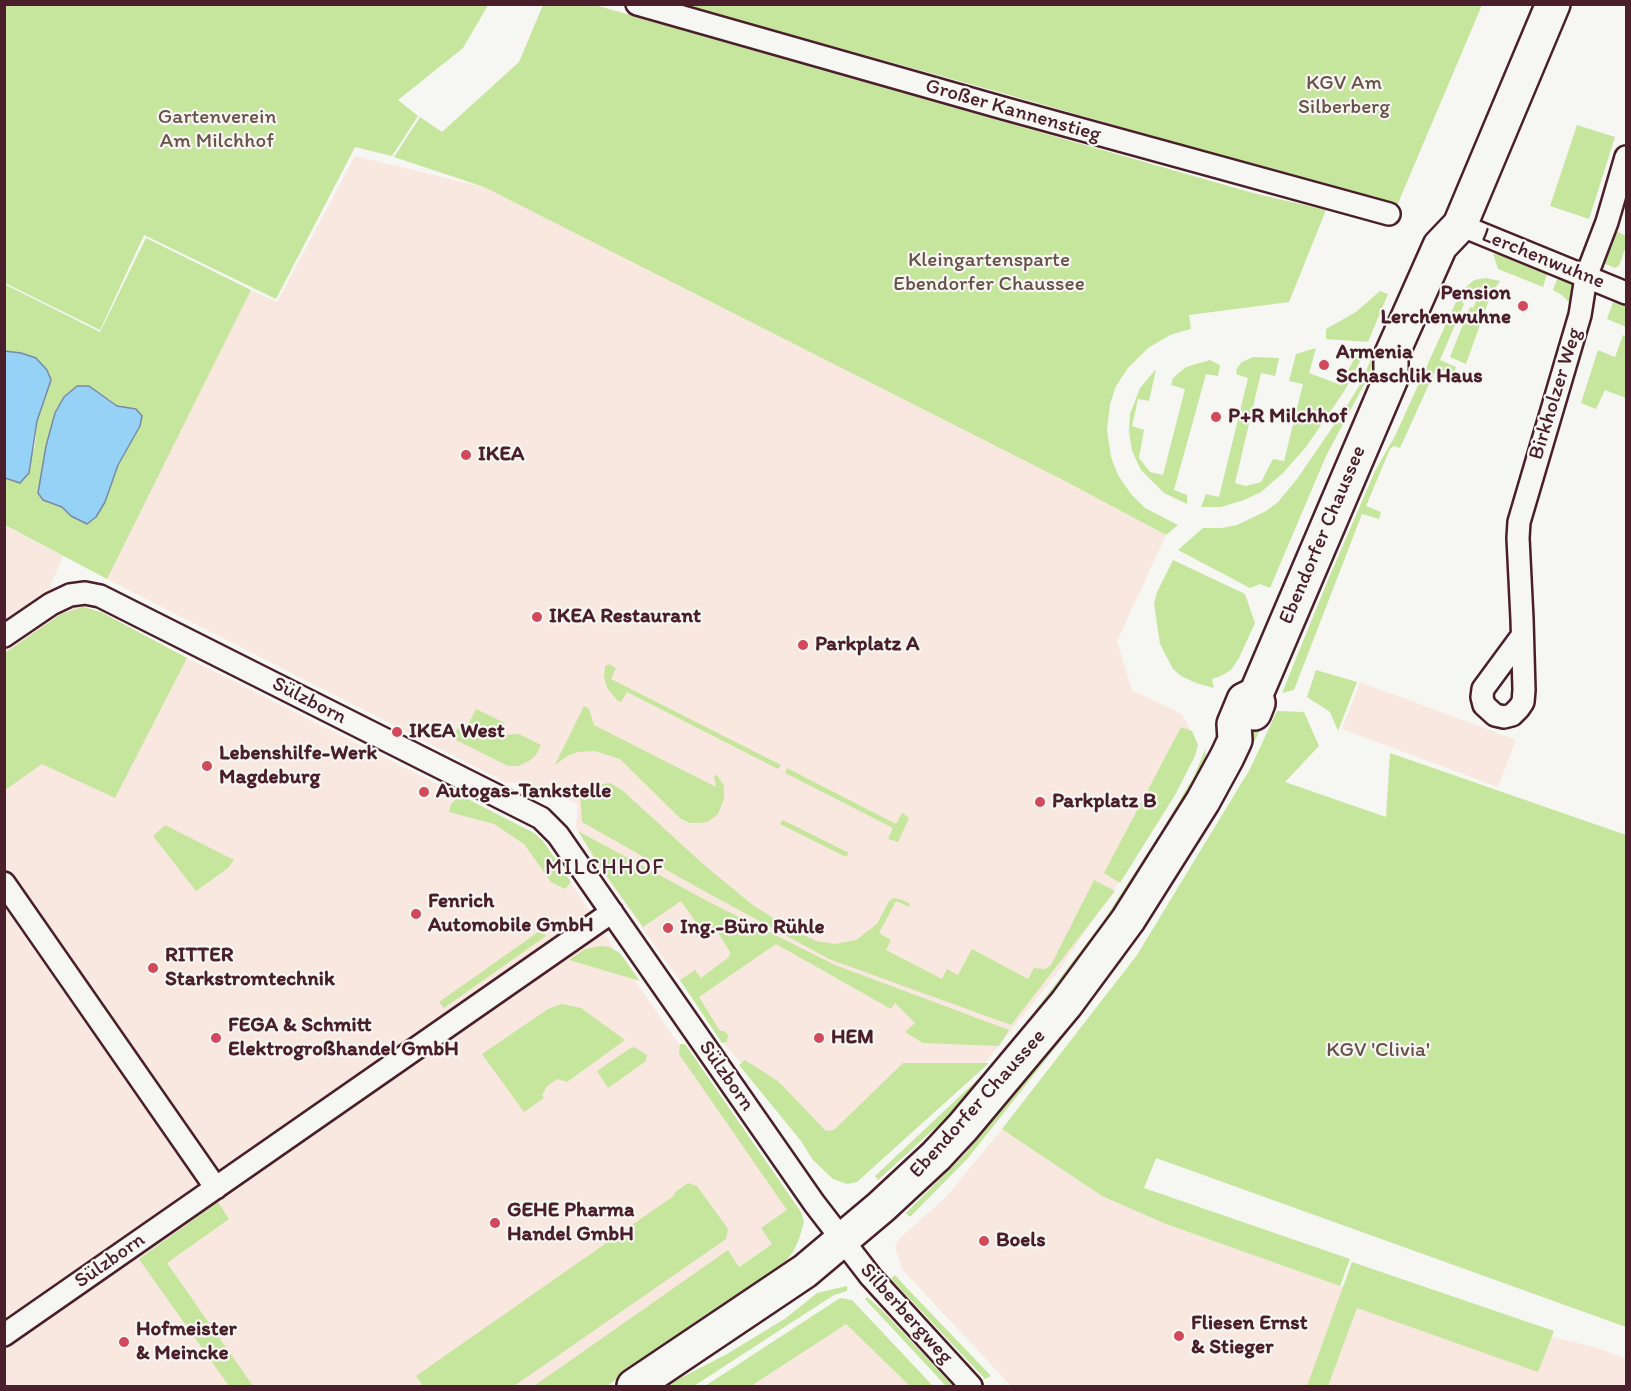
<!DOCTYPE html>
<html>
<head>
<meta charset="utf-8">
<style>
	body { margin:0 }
	#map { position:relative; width:1631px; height:1391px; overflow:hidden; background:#f6f6f2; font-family:Itim,sans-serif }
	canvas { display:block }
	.frame { position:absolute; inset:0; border:6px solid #4a1f2b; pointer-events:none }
</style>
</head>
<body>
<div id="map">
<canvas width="1631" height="1391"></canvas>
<div class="frame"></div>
</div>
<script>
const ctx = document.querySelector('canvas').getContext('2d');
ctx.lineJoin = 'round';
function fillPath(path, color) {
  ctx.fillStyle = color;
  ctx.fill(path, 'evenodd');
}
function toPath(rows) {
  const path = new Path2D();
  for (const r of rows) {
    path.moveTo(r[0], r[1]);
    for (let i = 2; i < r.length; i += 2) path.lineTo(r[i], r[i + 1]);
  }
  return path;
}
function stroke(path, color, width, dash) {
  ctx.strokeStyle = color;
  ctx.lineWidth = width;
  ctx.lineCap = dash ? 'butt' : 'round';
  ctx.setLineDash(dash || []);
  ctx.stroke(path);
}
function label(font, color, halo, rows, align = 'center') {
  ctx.font = font + ' Itim,sans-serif';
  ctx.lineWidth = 4.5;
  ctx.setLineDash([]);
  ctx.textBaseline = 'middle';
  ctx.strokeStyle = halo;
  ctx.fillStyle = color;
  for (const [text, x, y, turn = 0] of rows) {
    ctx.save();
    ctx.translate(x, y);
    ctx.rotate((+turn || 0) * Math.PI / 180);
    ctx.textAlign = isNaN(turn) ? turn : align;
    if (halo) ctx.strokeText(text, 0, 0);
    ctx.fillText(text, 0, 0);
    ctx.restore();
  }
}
fillPath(toPath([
	[355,156,484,187,1063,480,1166,535,1117,641,1132,690,1182,714,1196,742,1183,777,1112,893,1054,977,983,1065,857,1179,730,1051,594,860,576,827,578,804,528,783,507,783,107,579,251,290,277,302],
	[4,525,63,556,50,586,94,611,528,830,573,886,638,985,792,1209,797,1226,568,1386,5,1386],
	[1360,682,1516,740,1498,787,1342,729],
	[1002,1129,1102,1196,1166,1224,1340,1286,1598,1348,1626,1359,1626,1386,1011,1386,902,1269,895,1246,900,1238,946,1197],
	[842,1300,929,1386,709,1386]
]), '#f8e8df');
fillPath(toPath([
	[4,5,5,4,488,5,463,48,398,100,418,116,392,156,355,147,276,299,144,235,100,330,5,283],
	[543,5,595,5,1253,193,1326,210,1289,302,1189,315,1191,329,1170,335,1148,348,1128,368,1116,386,1110,404,1107,430,1111,457,1118,475,1131,494,1145,508,1178,525,1166,535,1063,480,484,187,394,157,420,117,442,132,519,62],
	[684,5,1482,5,1396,208,1342,190,995,91],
	[1566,5,1570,5,1554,49,1494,191,1491,190],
	[1577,125,1615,137,1589,219,1550,206],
	[1614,230,1626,236,1626,246,1619,266,1615,268,1603,263],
	[146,238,251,290,107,579,5,525,5,478,20,483,35,446,37,421,51,380,21,353,5,351,4,284,100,332],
	[109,399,117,406,136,409,142,416,140,426,118,465,110,489,71,516,62,507,43,500,38,493,46,446,55,413],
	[1493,254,1508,255,1548,271,1543,287,1498,269],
	[1559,274,1573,283,1577,291,1573,306,1562,295,1553,290],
	[1486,278,1500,281,1491,294,1466,364,1450,357,1470,307,1473,308,1480,293,1468,288,1462,302,1464,304,1440,360,1456,367,1453,375,1440,370,1435,371,1400,448,1394,446,1390,449,1366,506,1381,512,1379,519,1362,514,1294,690,1282,693,1328,580,1375,471,1395,436,1455,304,1465,288,1474,280],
	[1380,291,1388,294,1368,342,1326,339,1326,329,1356,312],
	[1615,297,1626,301,1626,327,1607,319],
	[1623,335,1626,337,1626,398,1605,390,1596,409,1581,403,1598,350,1615,357],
	[1360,347,1366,350,1345,390,1306,447,1283,473,1261,492,1244,500,1221,507,1201,507,1206,494,1219,497,1248,378,1236,374,1237,368,1242,362,1253,357,1279,358,1275,376,1261,373,1235,483,1246,486,1261,482,1273,459,1284,461,1303,384,1289,381,1296,354,1316,348,1309,373,1341,385],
	[1374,353,1377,354,1366,381,1326,456,1270,588,1260,584,1250,588,1178,550,1203,528,1222,528,1237,525,1266,511,1278,502,1297,479,1345,409,1359,386],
	[1210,360,1220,365,1218,376,1206,374,1174,490,1187,495,1187,504,1164,493,1141,470,1132,451,1129,431,1130,414,1140,388,1156,369,1149,401,1138,399,1132,426,1144,430,1139,458,1150,472,1163,475,1185,389,1171,385,1173,378,1186,367],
	[1173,560,1245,594,1255,623,1239,658,1231,670,1221,676,1212,679,1214,688,1196,683,1181,676,1173,669,1160,644,1154,604,1157,592],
	[83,607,101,612,187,658,115,798,42,764,5,790,5,653,61,614],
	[609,664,616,668,611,679,781,765,778,769,627,692,621,702,617,700,607,688,604,677,605,666],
	[1316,670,1357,682,1338,731,1330,712,1307,697],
	[584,706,589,709,594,725,716,787,714,776,717,775,724,786,724,799,718,814,709,821,701,823,690,823,681,819,620,759,595,751,578,752,567,756,555,765],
	[476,709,505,723,503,727,477,729,468,725],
	[1277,711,1304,712,1319,746,1285,782,1386,817,1390,753,1626,835,1626,1327,1156,1158,1144,1188,1350,1259,1340,1286,1166,1224,1102,1196,1002,1129,1137,955,1250,769],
	[1181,727,1192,731,1198,745,1195,756,1175,795,1120,883,1104,873],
	[458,728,475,737,519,734,541,745,536,755,529,761,518,766,508,766,452,738],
	[1255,728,1260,730,1237,776,1198,843,1195,841],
	[1206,748,1205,760,1197,783,1092,946,1014,1046,1009,1045,1102,923,1161,832,1194,776],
	[787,768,896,824,902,813,908,817,909,818,898,842,888,839,893,828,785,773],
	[610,783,622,790,703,864,754,906,793,930,816,941,835,944,856,940,877,924,889,901,894,898,903,900,910,904,909,907,896,901,879,933,891,940,886,950,942,979,947,969,958,975,972,949,1028,979,1034,968,1045,969,1051,965,1094,880,1115,891,1011,1025,829,959,695,886,582,822,580,794,594,785],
	[460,795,534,833,543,841,571,882,565,889,551,882,524,844,494,824,449,812,451,804],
	[782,820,789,823,849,853,846,857,780,824],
	[165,825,234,860,228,868,196,891,153,836],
	[578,831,709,902,835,965,1009,1030,999,1046,923,1043,905,1032,915,1023,895,1003,891,1009,776,944,699,997,720,1031,724,1031,728,1035,727,1042,722,1043,680,980,695,970,701,978,729,957,730,952,715,928,705,935,681,901,643,927,601,868],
	[1189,850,1192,854,1123,959,1059,1043,968,1158,910,1217,906,1213,965,1154],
	[541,930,546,936,444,1008,439,1002],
	[601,946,609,947,620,953,640,981,569,960,585,949],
	[562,1004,581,1008,625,1040,567,1082,557,1079,547,1086,542,1095,544,1098,524,1112,482,1054,548,1009],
	[680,1044,685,1044,801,1212,804,1222,799,1239,793,1252,782,1266,607,1386,534,1386,728,1250,739,1267,772,1244,761,1228,787,1210,679,1054],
	[634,1047,647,1055,646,1061,608,1088,597,1071,629,1049],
	[745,1060,779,1082,826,1131,834,1130,903,1063,989,1063,857,1182,847,1184,833,1179,813,1160,801,1141,739,1065],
	[992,1066,998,1067,968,1098,878,1180,875,1176],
	[688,1183,697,1186,728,1229,726,1239,514,1386,423,1386,416,1376,675,1195,674,1193],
	[218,1202,229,1219,167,1263,253,1386,229,1386,139,1259],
	[1352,1262,1554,1331,1538,1372,1357,1308,1328,1386,1307,1386],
	[895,1275,905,1286,991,1376,985,1379,891,1279],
	[847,1286,847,1291,834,1295,694,1386,665,1386,727,1354,786,1318,817,1293],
	[867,1297,882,1310,953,1386,946,1386,865,1299],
	[840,1298,852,1300,933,1386,910,1386,846,1324,751,1386,705,1386]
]), '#c6e69e');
const water = toPath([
	[5,351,21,353,36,358,47,370,51,380,37,421,29,473,20,483,5,478,5,351],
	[77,386,89,386,117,406,136,409,142,416,140,426,118,465,105,502,96,517,87,524,71,516,62,507,43,500,38,493,46,446,55,413,64,397,77,386]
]);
fillPath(water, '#96d1f6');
stroke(water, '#788aa5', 1.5);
const street = toPath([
	[637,4,1003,108,1389,214],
	[1460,225,1626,293],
	[4,636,51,604,70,595,85,593,100,596,541,818,558,835,814,1203,871,1277,971,1386],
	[1522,636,1483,689,1482,697,1484,705,1495,715,1504,717,1512,715,1519,708,1523,702,1524,690,1522,619,1518,538,1519,522,1580,315,1586,277,1607,222,1626,157],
	[4,883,216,1188],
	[4,1335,612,912]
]);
const primary = toPath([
	[1254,713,1258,703,1256,694,1391,378,1391,356,1440,246,1460,225,1553,4],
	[634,1386,805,1271,881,1207,936,1156,963,1127,1066,1004,1128,920,1203,801,1227,757,1235,740,1234,724,1244,700,1256,694]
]);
stroke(street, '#4a1f2b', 26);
stroke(primary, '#4a1f2b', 38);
stroke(street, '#f6f6f2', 21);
stroke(primary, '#f6f6f2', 33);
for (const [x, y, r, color] of [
	[1523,306,6,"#d1495b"],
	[1324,365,6,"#d1495b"],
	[1216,417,6,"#d1495b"],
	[466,455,6,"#d1495b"],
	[537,617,6,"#d1495b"],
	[803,645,6,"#d1495b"],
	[397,732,6,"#d1495b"],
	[207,766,6,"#d1495b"],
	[424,792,6,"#d1495b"],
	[1040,802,6,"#d1495b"],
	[416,914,6,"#d1495b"],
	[668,928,6,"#d1495b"],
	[153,968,6,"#d1495b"],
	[216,1038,6,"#d1495b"],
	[819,1038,6,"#d1495b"],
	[495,1223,6,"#d1495b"],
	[984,1241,6,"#d1495b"],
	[1179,1336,6,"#d1495b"],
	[124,1342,6,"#d1495b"]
]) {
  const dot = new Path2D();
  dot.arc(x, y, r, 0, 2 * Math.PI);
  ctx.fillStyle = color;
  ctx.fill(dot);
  stroke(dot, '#f6f6f2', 2);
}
label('21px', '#695148', '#f6f6f2', [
	["KGV Am",1344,84],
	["Silberberg",1344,108],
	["Gartenverein",217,118],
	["Am Milchhof",217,142],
	["Kleingartensparte",989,261],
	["Ebendorfer Chaussee",989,285],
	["KGV 'Clivia'",1378,1051]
]);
label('21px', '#4a1f2b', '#f6f6f2', [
	["Großer Kannenstieg",1013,111,16],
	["Lerchenwuhne",1543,259,22],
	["Birkholzer Weg",1556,394,-73],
	["Ebendorfer Chaussee",1323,535,-67],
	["Sülzborn",309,701,27],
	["Sülzborn",726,1076,55],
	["Ebendorfer Chaussee",978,1104,-48],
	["Sülzborn",110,1261,-35],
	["Silberbergweg",906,1314,48]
]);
label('bold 21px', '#4a1f2b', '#f6f6f2', [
	["Pension",1511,294,"right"],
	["Lerchenwuhne",1511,318,"right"],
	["Armenia",1336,353],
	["Schaschlik Haus",1336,377],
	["P+R Milchhof",1228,417],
	["IKEA",478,455],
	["IKEA Restaurant",549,617],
	["Parkplatz A",815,645],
	["IKEA West",409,732],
	["Lebenshilfe-Werk",219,754],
	["Magdeburg",219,778],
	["Autogas-Tankstelle",436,792],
	["Parkplatz B",1052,802],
	["Fenrich",428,902],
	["Automobile GmbH",428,926],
	["Ing.-Büro Rühle",680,928],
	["RITTER",165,956],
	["Starkstromtechnik",165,980],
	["FEGA & Schmitt",228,1026],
	["Elektrogroßhandel GmbH",228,1050],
	["HEM",831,1038],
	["GEHE Pharma",507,1211],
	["Handel GmbH",507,1235],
	["Boels",996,1241],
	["Fliesen Ernst",1191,1324],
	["& Stieger",1191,1348],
	["Hofmeister",136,1330],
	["& Meincke",136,1354]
], 'left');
ctx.letterSpacing = '1.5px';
label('22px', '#4a1f2b', '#f6f6f2', [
	["MILCHHOF",605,868]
]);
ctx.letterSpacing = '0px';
</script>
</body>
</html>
